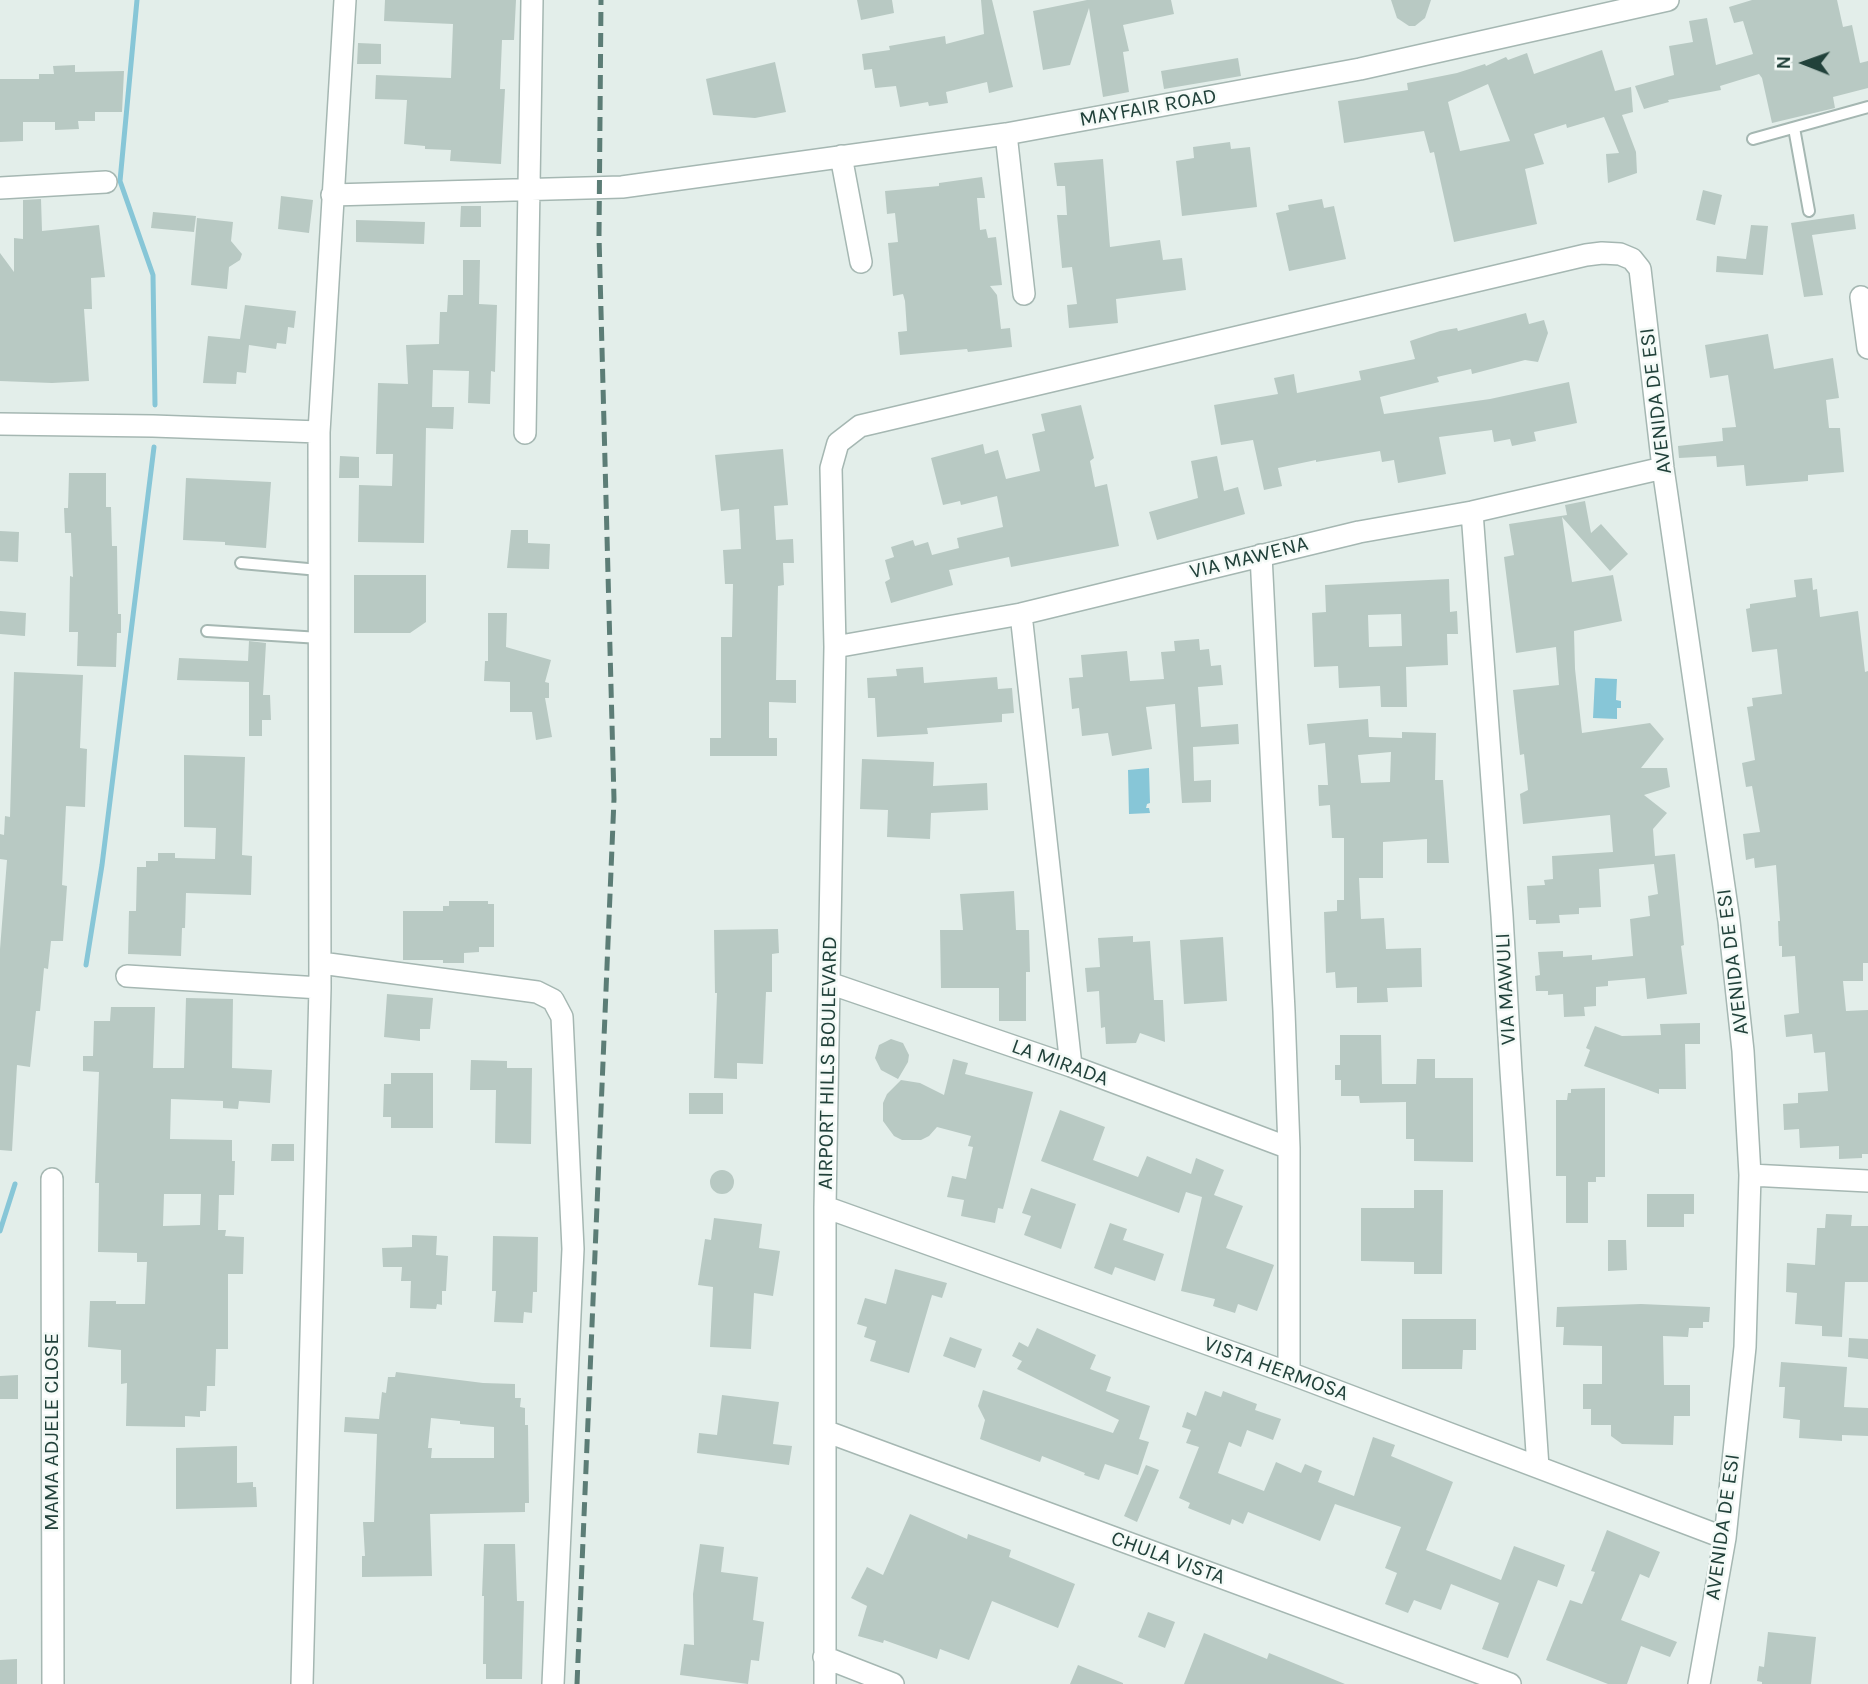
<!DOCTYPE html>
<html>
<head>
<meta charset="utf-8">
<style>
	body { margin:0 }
	#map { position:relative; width:1868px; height:1684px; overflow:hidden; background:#e3eeea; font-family:Karla,sans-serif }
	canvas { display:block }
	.north { position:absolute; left:1770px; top:28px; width:70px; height:70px; -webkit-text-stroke:5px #f4faf7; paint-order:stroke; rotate:271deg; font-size:19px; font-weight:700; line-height:28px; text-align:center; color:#21413a }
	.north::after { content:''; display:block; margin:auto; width:24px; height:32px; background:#21413a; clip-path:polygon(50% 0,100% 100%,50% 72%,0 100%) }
</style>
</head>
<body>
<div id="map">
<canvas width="1868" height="1684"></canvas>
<div class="north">N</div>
</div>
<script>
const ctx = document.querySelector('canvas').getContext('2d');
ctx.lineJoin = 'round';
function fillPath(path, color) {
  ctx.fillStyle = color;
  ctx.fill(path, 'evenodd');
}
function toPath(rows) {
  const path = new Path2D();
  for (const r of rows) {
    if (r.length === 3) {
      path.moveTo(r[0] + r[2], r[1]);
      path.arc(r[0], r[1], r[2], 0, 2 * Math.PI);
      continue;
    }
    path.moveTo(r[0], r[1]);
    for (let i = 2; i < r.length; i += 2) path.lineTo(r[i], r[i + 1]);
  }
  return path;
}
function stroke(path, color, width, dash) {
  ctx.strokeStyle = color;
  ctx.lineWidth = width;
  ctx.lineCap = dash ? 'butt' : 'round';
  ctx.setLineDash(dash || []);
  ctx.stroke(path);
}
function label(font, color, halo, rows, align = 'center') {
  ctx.font = font + ' Karla,sans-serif';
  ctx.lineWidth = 5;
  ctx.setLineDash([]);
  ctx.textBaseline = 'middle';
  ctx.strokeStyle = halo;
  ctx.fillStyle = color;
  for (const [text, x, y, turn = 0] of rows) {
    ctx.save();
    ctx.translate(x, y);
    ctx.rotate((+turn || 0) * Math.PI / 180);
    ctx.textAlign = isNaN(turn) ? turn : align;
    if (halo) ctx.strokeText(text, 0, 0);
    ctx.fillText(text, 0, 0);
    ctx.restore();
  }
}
fillPath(toPath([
	[1595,678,1617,679,1616,700,1621,701,1621,708,1617,708,1617,719,1593,718],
	[1149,768,1150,803,1147,804,1146,808,1149,808,1150,813,1129,814,1128,770]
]), '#87c6d7');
stroke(toPath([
	[137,0,120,181,153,275,155,405],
	[86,965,102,865,154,447],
	[0,1231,15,1184]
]), '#87c6d7', 5);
fillPath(toPath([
	[385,0,516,0,514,40,502,40,500,89,505,89,501,164,450,161,451,150,425,149,425,146,404,144,407,100,375,99,376,75,451,78,453,24,384,21],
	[857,0,892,0,894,13,861,20],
	[981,0,992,0,1013,87,989,93,987,82,946,92,948,103,929,106,928,102,900,107,896,86,875,88,872,69,864,70,862,54,890,50,889,46,945,36,946,44,984,34],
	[1087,0,1171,0,1174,14,1123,25,1129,51,1123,52,1129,92,1103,97,1089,8,1070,65,1043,70,1033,11],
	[1391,0,1431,0,1425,18,1415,26,1409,26,1397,18],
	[1752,0,1837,0,1843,27,1852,25,1860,63,1868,61,1868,88,1833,97,1835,108,1772,123,1762,78,1759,74,1720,86,1721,90,1668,100,1669,102,1644,109,1635,86,1674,75,1669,46,1693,42,1689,21,1707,18,1716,65,1753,54,1743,21,1734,23,1729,7],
	[358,43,381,44,381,64,357,64],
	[1602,50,1615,91,1631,87,1633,112,1622,115,1636,152,1637,173,1608,183,1606,154,1619,153,1604,117,1567,128,1566,124,1534,134,1544,164,1525,169,1537,224,1454,242,1434,152,1430,153,1424,131,1344,143,1338,101,1408,90,1407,83,1457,73,1485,64,1486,66,1506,57,1508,60,1527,53,1534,74],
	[1488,84,1510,141,1460,151,1448,102],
	[1238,58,1241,76,1164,89,1161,71],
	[775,62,786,112,755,118,713,115,706,79],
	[75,65,75,72,124,71,122,112,95,112,95,121,78,121,79,129,55,130,55,122,23,122,23,141,0,142,0,79,39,79,39,74,54,74,53,66],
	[1230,142,1231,149,1250,147,1257,207,1182,216,1176,161,1194,158,1193,147],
	[1103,159,1110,247,1160,240,1163,260,1182,258,1186,290,1116,299,1118,323,1069,328,1067,305,1077,304,1072,267,1062,268,1057,215,1067,215,1065,186,1057,186,1054,163],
	[982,177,985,198,977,198,980,230,986,229,988,238,996,237,1002,285,990,286,997,295,1001,329,1010,328,1012,347,968,352,967,349,900,355,898,332,907,331,905,301,903,294,893,296,888,243,898,242,895,213,887,214,885,191,939,186,939,183],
	[1703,190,1722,195,1715,225,1696,220],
	[281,196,313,200,309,233,278,229],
	[41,199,42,231,99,225,105,277,91,278,92,309,84,309,89,381,52,383,0,381,0,253,14,272,14,238,23,239,23,200],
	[1322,199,1324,208,1334,206,1346,259,1289,271,1276,213,1289,210,1288,205],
	[461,206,481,206,481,227,460,227],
	[153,212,196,216,194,232,151,228],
	[1854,214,1856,229,1812,235,1823,295,1804,297,1791,223],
	[197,218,233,222,231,241,242,254,240,260,229,267,227,289,191,285],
	[356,220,425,222,424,244,356,242],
	[1751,225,1768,226,1763,275,1716,272,1717,256,1746,259],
	[463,260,480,260,479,304,497,305,495,372,491,371,490,404,468,403,469,371,433,370,432,407,454,407,453,429,426,428,424,543,358,542,359,485,392,486,393,454,376,454,378,383,408,384,406,345,439,344,440,312,447,312,448,295,463,295],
	[245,305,296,311,294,328,288,327,286,344,277,343,276,349,249,345,246,373,237,372,236,384,203,383,208,336,240,339],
	[1526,313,1529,324,1544,320,1548,333,1538,362,1525,360,1472,374,1471,369,1437,377,1439,382,1380,397,1384,414,1490,399,1569,382,1577,423,1534,432,1536,441,1512,446,1510,439,1494,442,1492,430,1439,437,1446,474,1398,483,1394,460,1382,462,1380,451,1316,462,1316,460,1278,468,1282,486,1264,490,1253,440,1221,445,1214,405,1278,394,1274,378,1294,374,1297,393,1361,380,1359,371,1415,359,1410,341,1440,331,1457,328,1458,331],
	[1768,334,1774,369,1833,358,1839,398,1826,400,1829,428,1840,428,1844,472,1808,475,1808,481,1746,486,1744,465,1717,467,1716,456,1679,458,1678,446,1723,441,1722,428,1736,427,1728,375,1710,378,1705,345],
	[1081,405,1094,458,1090,461,1095,487,1107,484,1119,546,1011,567,1009,557,949,570,953,585,891,603,885,582,890,579,885,560,894,557,891,547,913,540,915,546,928,542,932,555,959,548,957,538,1003,527,997,496,961,505,960,501,943,505,931,458,983,444,985,454,998,450,1006,479,1040,471,1032,434,1045,431,1041,414],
	[783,449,788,505,774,506,776,540,793,539,794,563,783,563,784,585,778,586,776,680,796,680,796,703,769,702,769,738,777,738,777,756,710,756,710,738,721,738,721,637,732,637,733,584,725,584,723,550,741,549,739,509,721,511,715,455],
	[340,456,359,457,359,478,339,478],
	[1217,456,1224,491,1238,487,1245,514,1157,540,1149,512,1198,498,1191,461],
	[69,473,106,473,106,507,111,507,112,546,117,546,118,614,121,614,121,633,117,633,116,667,77,666,78,632,69,632,70,576,73,577,71,533,65,533,64,508,68,508],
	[186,478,271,482,266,548,225,545,225,542,183,540],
	[1585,501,1591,533,1601,524,1628,554,1610,571,1562,517,1572,582,1613,575,1622,621,1574,631,1575,669,1582,733,1650,723,1664,739,1641,768,1667,768,1670,787,1644,795,1667,813,1653,829,1655,856,1675,854,1684,945,1681,946,1687,994,1647,999,1645,978,1608,981,1608,986,1596,987,1596,1006,1584,1007,1585,1016,1564,1017,1563,994,1548,995,1548,991,1536,991,1535,976,1540,975,1538,952,1563,951,1563,957,1592,955,1592,960,1633,956,1630,919,1650,916,1648,896,1658,894,1654,864,1599,869,1601,907,1579,908,1579,914,1559,915,1560,923,1536,924,1536,920,1529,920,1527,886,1545,885,1544,880,1553,879,1552,856,1613,852,1610,815,1523,824,1520,794,1528,790,1524,754,1520,755,1513,690,1559,685,1556,647,1516,653,1504,557,1514,555,1509,524,1567,515,1565,505],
	[511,530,528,530,528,543,550,544,549,569,507,568],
	[0,531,19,532,18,562,0,561],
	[354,575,426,575,426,622,410,633,354,633],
	[1812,578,1813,590,1817,589,1820,617,1858,611,1865,672,1868,671,1868,963,1863,963,1863,981,1843,981,1846,1011,1868,1010,1868,1154,1862,1154,1862,1158,1839,1159,1839,1146,1800,1148,1799,1129,1784,1130,1783,1104,1798,1103,1798,1093,1828,1091,1825,1052,1814,1053,1812,1034,1786,1037,1784,1015,1799,1013,1795,956,1782,957,1782,946,1779,946,1778,921,1780,921,1776,865,1755,868,1754,858,1746,860,1743,834,1760,832,1752,786,1746,787,1742,763,1755,760,1747,707,1753,706,1752,698,1782,694,1777,649,1752,652,1746,609,1750,608,1750,604,1796,597,1794,580],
	[1449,579,1450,612,1457,611,1458,634,1447,634,1448,665,1406,667,1407,707,1381,707,1380,686,1339,688,1338,666,1314,667,1312,613,1326,612,1325,585],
	[1401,614,1402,646,1369,647,1368,615],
	[0,611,26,613,25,636,0,634],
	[488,613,507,613,506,647,551,660,545,682,549,683,549,698,545,698,552,737,536,740,532,712,510,712,510,682,484,681,485,661,488,661],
	[1199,639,1200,650,1209,649,1211,666,1221,665,1223,685,1198,687,1201,727,1238,724,1239,744,1193,747,1194,781,1211,780,1211,802,1182,803,1175,704,1146,707,1152,749,1112,756,1108,733,1082,736,1079,708,1072,709,1069,678,1083,677,1081,655,1127,651,1130,681,1164,679,1161,652,1175,651,1174,641],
	[249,641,266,643,263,695,270,695,271,720,262,720,262,736,249,736,249,682,177,680,179,658,248,661],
	[923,667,924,683,997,677,998,689,1012,688,1014,713,1002,714,1002,722,927,728,928,734,877,737,875,698,868,698,867,678,897,676,896,669],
	[14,672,83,675,80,748,87,749,85,807,66,806,62,885,67,886,63,941,51,941,48,969,44,968,40,1011,36,1011,30,1067,17,1065,12,1151,0,1150,0,949,7,860,0,859,0,834,4,835,5,816,10,817],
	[1368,719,1369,737,1402,738,1402,732,1436,733,1435,780,1443,780,1449,863,1427,863,1427,839,1383,842,1383,878,1359,878,1361,919,1384,918,1386,949,1421,948,1422,987,1387,988,1388,1002,1357,1003,1357,987,1336,988,1335,972,1326,973,1324,912,1337,911,1337,900,1344,900,1344,838,1332,838,1330,805,1319,806,1318,785,1328,785,1325,743,1309,745,1307,724],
	[1391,752,1390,782,1361,783,1358,755],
	[184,755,245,757,242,855,252,856,251,895,186,893,185,928,182,928,181,956,128,954,129,911,136,911,137,867,146,867,146,861,158,861,158,853,175,853,175,858,215,859,216,828,184,827],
	[862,759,934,762,933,786,987,783,988,810,931,813,930,839,887,837,888,810,860,809],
	[1014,891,1016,930,1029,930,1030,972,1026,972,1026,1021,999,1021,999,988,941,988,940,930,963,930,960,894],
	[449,901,488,901,488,904,494,904,494,947,479,947,479,952,464,953,464,963,443,963,443,960,403,960,403,911,443,911,443,906,449,906],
	[778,929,779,953,772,954,772,992,766,992,763,1064,737,1063,737,1079,714,1078,717,993,715,993,714,930],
	[1133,936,1133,942,1150,941,1154,1000,1163,1000,1165,1042,1140,1033,1136,1043,1106,1044,1105,1027,1101,1028,1099,991,1087,992,1085,968,1100,967,1098,938],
	[1223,937,1227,1001,1184,1004,1180,940],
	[387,994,433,998,430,1029,420,1029,420,1041,384,1037],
	[186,998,233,999,232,1068,272,1070,270,1103,239,1101,238,1109,223,1108,223,1101,171,1099,170,1139,232,1140,232,1161,235,1161,234,1195,219,1195,218,1230,226,1230,225,1236,244,1237,243,1274,228,1274,228,1349,216,1349,215,1386,207,1386,206,1411,200,1411,200,1417,185,1416,185,1427,126,1426,127,1383,121,1384,121,1350,88,1347,90,1301,116,1301,116,1304,145,1304,147,1262,137,1262,137,1253,98,1252,99,1183,95,1183,99,1072,83,1071,83,1056,93,1056,94,1021,110,1021,111,1007,155,1007,153,1068,184,1068],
	[164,1194,201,1194,200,1225,163,1226],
	[1700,1023,1700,1044,1685,1044,1686,1089,1659,1089,1659,1094,1584,1066,1590,1050,1586,1048,1595,1026,1622,1036,1661,1035,1660,1024],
	[1340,1035,1381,1035,1382,1084,1416,1084,1417,1059,1435,1059,1435,1078,1473,1078,1473,1162,1414,1161,1414,1139,1406,1139,1406,1102,1360,1103,1359,1096,1341,1096,1341,1080,1335,1080,1335,1065,1340,1065],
	[891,1039,903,1043,909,1055,908,1062,898,1079,881,1070,875,1058,879,1045],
	[953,1059,968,1063,965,1074,1033,1092,1003,1209,998,1208,995,1223,961,1216,964,1200,947,1197,952,1176,966,1179,973,1147,968,1146,971,1136,937,1127,929,1136,921,1140,902,1140,894,1136,883,1121,883,1103,887,1094,901,1080,920,1083,944,1095],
	[471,1060,507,1061,507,1068,532,1068,531,1144,495,1143,496,1090,470,1090],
	[391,1073,433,1073,433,1128,391,1128,391,1117,383,1117,384,1084,391,1084],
	[1605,1088,1605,1177,1596,1177,1596,1182,1588,1182,1588,1223,1566,1223,1566,1176,1556,1176,1556,1100,1567,1100,1568,1093,1571,1093,1571,1089],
	[689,1093,723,1093,723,1114,689,1114],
	[1060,1110,1105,1127,1093,1160,1138,1177,1147,1156,1191,1174,1196,1158,1224,1170,1214,1195,1243,1206,1226,1248,1274,1265,1257,1311,1238,1304,1235,1313,1213,1306,1215,1299,1181,1291,1202,1197,1186,1192,1179,1213,1041,1161],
	[272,1144,294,1144,294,1161,271,1161],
	[722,1182,12],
	[1031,1188,1076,1204,1061,1249,1024,1235,1031,1216,1022,1213],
	[1414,1190,1443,1190,1442,1274,1414,1274,1414,1262,1361,1261,1361,1208,1414,1208],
	[1647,1194,1694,1194,1694,1214,1684,1214,1684,1227,1647,1227],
	[1826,1214,1852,1215,1851,1226,1868,1226,1868,1282,1845,1282,1842,1337,1822,1336,1822,1326,1795,1324,1797,1293,1786,1292,1787,1263,1815,1265,1817,1228,1825,1228],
	[714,1218,762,1224,759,1248,780,1251,773,1296,754,1293,751,1349,710,1347,713,1287,698,1285,705,1239,711,1240],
	[1110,1223,1127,1229,1123,1240,1164,1254,1155,1281,1115,1267,1112,1275,1094,1268],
	[412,1235,437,1236,436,1255,448,1256,446,1291,442,1291,442,1305,437,1304,436,1309,410,1308,411,1281,401,1281,402,1267,383,1267,382,1248,412,1247],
	[493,1236,538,1237,537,1292,533,1292,532,1313,524,1312,523,1323,494,1322,496,1291,492,1291],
	[1608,1240,1626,1240,1627,1270,1608,1271],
	[895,1269,947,1283,942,1298,932,1295,909,1373,870,1361,876,1341,864,1337,867,1327,857,1324,865,1298,886,1304],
	[1641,1304,1710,1307,1709,1322,1703,1322,1703,1328,1689,1328,1688,1337,1663,1336,1664,1385,1690,1385,1690,1416,1674,1416,1673,1445,1622,1444,1611,1436,1611,1425,1591,1425,1591,1409,1583,1409,1583,1384,1602,1384,1602,1346,1563,1345,1564,1327,1556,1327,1557,1307],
	[1402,1319,1476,1319,1476,1350,1463,1350,1462,1369,1402,1369],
	[1037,1328,1096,1355,1090,1369,1111,1377,1106,1391,1150,1406,1139,1439,1149,1442,1138,1475,1105,1464,1099,1480,1084,1475,1085,1473,1042,1456,1040,1462,980,1439,985,1420,978,1406,983,1390,1113,1433,1119,1420,1017,1369,1022,1361,1012,1356,1019,1342,1028,1347],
	[950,1337,982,1349,975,1368,943,1356],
	[1849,1338,1868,1339,1868,1359,1848,1357],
	[1781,1362,1847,1367,1844,1407,1868,1408,1868,1436,1842,1435,1842,1441,1799,1438,1800,1420,1783,1418,1785,1387,1779,1387],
	[396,1372,483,1383,515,1384,515,1398,521,1398,520,1407,525,1408,525,1425,528,1425,529,1503,525,1503,525,1512,430,1514,432,1576,362,1577,362,1556,365,1556,363,1522,374,1522,377,1434,344,1432,345,1417,379,1419,382,1392,386,1393,388,1377,395,1377],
	[431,1418,460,1421,460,1424,494,1427,494,1458,431,1458,432,1448,428,1448],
	[18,1375,18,1399,0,1399,0,1376],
	[1205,1391,1221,1397,1223,1391,1257,1404,1255,1410,1281,1419,1273,1440,1247,1430,1241,1447,1229,1442,1218,1473,1264,1491,1276,1462,1301,1473,1305,1464,1322,1471,1318,1482,1354,1496,1373,1437,1395,1445,1391,1456,1453,1482,1426,1550,1501,1580,1514,1546,1565,1565,1557,1587,1538,1580,1508,1658,1482,1649,1499,1603,1451,1584,1441,1610,1414,1600,1408,1613,1385,1604,1397,1573,1385,1568,1401,1527,1335,1504,1320,1541,1248,1512,1243,1524,1232,1519,1230,1525,1188,1508,1190,1503,1179,1498,1199,1447,1186,1443,1191,1430,1182,1427,1187,1412,1196,1416],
	[722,1395,779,1402,773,1444,792,1446,789,1465,697,1453,699,1433,717,1435],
	[237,1446,237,1483,253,1482,253,1487,256,1487,257,1507,176,1509,176,1448],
	[1146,1465,1159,1470,1137,1522,1124,1516],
	[910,1514,967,1539,968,1534,1011,1550,1009,1557,1075,1584,1058,1628,992,1601,969,1660,940,1649,937,1659,884,1640,883,1643,858,1636,867,1606,851,1598,867,1567,883,1575],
	[1607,1530,1660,1552,1649,1578,1640,1574,1621,1620,1677,1642,1670,1657,1641,1646,1627,1684,1608,1684,1546,1660,1570,1600,1582,1604,1595,1572,1591,1571],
	[484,1544,515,1544,517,1601,524,1601,522,1679,486,1679,486,1664,483,1664,484,1596,482,1596],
	[700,1544,724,1547,721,1572,758,1577,753,1620,764,1622,759,1661,751,1660,748,1684,680,1675,684,1644,694,1645,693,1594],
	[1148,1612,1175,1622,1165,1648,1138,1637],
	[1768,1632,1816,1637,1811,1684,1762,1684,1762,1682,1757,1681,1759,1666,1764,1667],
	[1204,1633,1267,1659,1269,1653,1345,1684,1184,1684],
	[17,1659,17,1684,0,1684,0,1660],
	[1078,1665,1123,1683,1123,1684,1070,1684]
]), '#b8c9c3');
const lane = toPath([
	[1794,128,1809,211],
	[1753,139,1868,107],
	[241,563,319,570],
	[207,631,320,638]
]);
const street = toPath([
	[1006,134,1024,294],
	[841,156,861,262],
	[0,188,106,182],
	[332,195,622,187,1006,134,1360,69,1668,0],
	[1861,297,1868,348],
	[0,424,153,426,319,432],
	[525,433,532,0],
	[1472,512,1502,916,1511,1071,1538,1467],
	[1261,555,1284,1011,1289,1148,1289,1373],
	[1021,614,1071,1066],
	[835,647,1021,614,1359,532,1472,512,1663,468],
	[321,963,537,992,553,1000,562,1017,573,1249,553,1684],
	[127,976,320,988],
	[829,983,1071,1066,1289,1148],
	[1750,1175,1868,1181],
	[52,1179,53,1684],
	[825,1207,1289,1373,1725,1538],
	[825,1431,1510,1684],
	[824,1657,893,1684],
	[302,1684,320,988,319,432,345,0],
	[825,1684,825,1207,835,647,831,468,838,443,860,426,1586,255,1602,253,1620,254,1632,259,1640,269,1663,468,1729,921,1743,1051,1750,1175,1745,1347,1725,1538,1699,1684]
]);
stroke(lane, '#a5b7b2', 14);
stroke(street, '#a5b7b2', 24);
stroke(lane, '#fff', 10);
stroke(street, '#fff', 21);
stroke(toPath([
	[577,1684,614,799,599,236,601,0]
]), '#5c7d76', 5, [14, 7]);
label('21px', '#21413a', '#f4faf7', [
	["MAYFAIR ROAD",1148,108,-10],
	["AVENIDA DE ESI",1656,401,-97],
	["VIA MAWENA",1249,558,-14],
	["AVENIDA DE ESI",1733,962,-97],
	["VIA MAWULI",1506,989,-93],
	["AIRPORT HILLS BOULEVARD",828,1063,-89],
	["LA MIRADA",1060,1063,20],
	["VISTA HERMOSA",1276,1369,20],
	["MAMA ADJELE CLOSE",52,1432,-90],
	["AVENIDA DE ESI",1723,1527,-82],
	["CHULA VISTA",1168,1558,20]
]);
</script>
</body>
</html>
